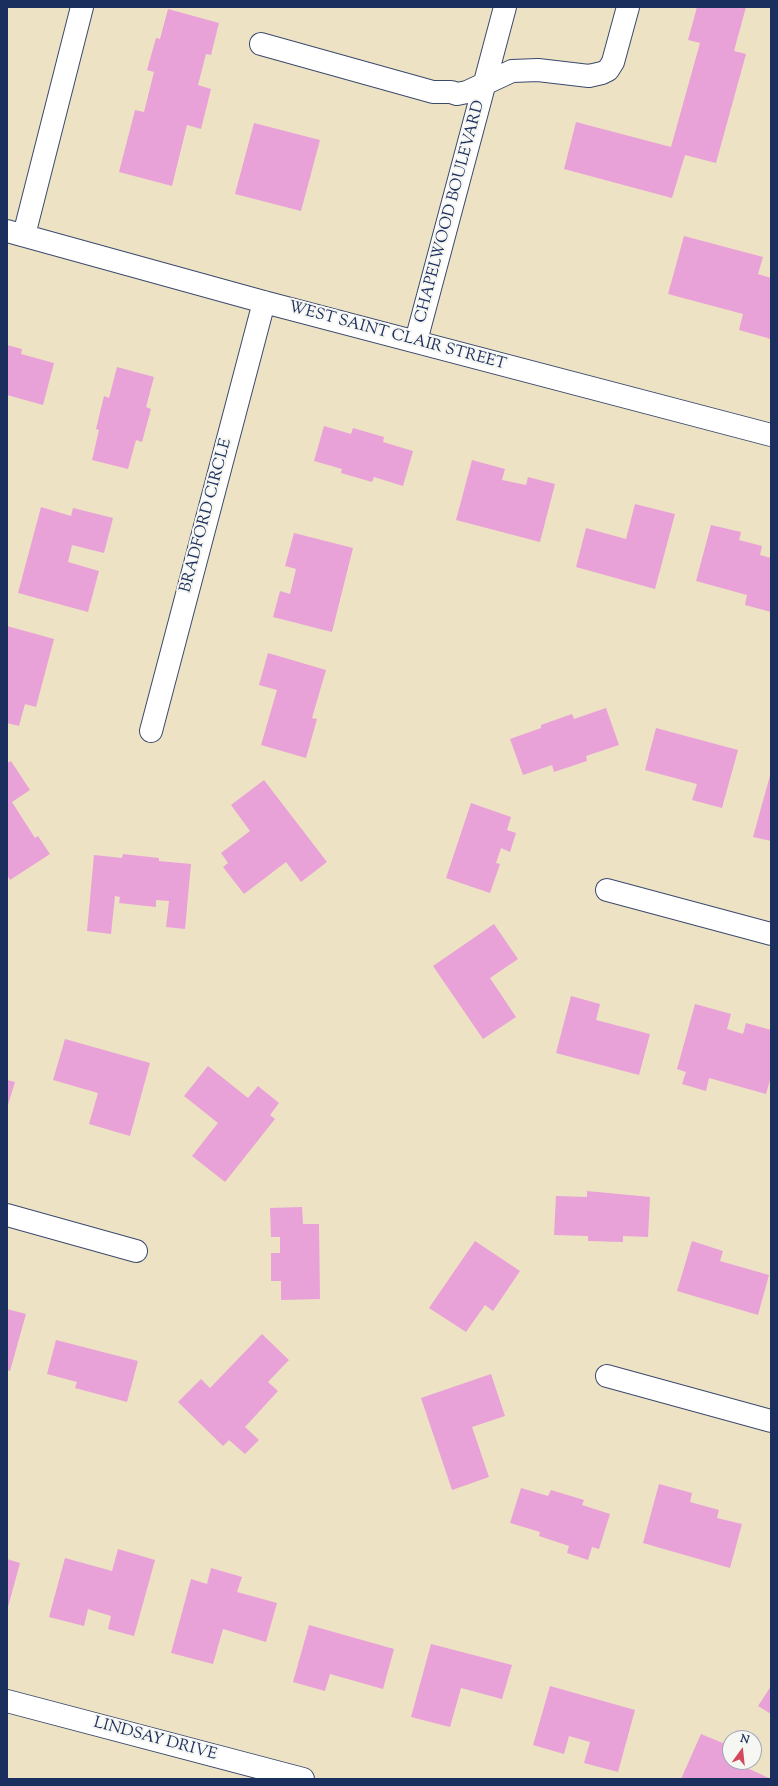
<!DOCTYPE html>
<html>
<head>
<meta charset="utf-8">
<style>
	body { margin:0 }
	#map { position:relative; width:778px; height:1786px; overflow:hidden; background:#ede2c4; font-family:"Sorts Mill Goudy",serif }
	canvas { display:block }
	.frame { position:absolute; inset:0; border:8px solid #1b2f5e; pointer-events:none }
	.north { position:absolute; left:722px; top:1730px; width:40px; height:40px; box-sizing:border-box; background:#f6f6f2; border:1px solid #9ea6b7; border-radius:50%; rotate:15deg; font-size:11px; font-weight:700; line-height:16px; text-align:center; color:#1b2f5e }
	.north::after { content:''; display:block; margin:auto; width:14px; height:18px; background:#d1495b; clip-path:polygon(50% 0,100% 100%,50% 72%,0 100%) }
</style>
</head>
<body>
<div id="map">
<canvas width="778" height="1786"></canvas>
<div class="frame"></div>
<div class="north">N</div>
</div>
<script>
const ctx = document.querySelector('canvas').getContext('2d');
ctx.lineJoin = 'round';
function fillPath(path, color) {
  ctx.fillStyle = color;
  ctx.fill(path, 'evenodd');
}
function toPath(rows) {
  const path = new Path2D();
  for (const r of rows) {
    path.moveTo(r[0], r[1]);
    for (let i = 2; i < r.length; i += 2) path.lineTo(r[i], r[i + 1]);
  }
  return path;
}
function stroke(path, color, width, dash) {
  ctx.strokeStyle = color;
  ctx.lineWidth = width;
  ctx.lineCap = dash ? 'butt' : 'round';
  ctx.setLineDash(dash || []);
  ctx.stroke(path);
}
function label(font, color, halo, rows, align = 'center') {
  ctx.font = font + ' "Sorts Mill Goudy",serif';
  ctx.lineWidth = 4;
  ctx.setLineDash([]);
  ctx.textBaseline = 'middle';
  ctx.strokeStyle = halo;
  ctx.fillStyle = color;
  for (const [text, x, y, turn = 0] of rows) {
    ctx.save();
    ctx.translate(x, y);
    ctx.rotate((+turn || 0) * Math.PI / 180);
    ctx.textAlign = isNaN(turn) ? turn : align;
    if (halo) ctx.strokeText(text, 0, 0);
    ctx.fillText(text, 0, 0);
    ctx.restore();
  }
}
fillPath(toPath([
	[697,7,746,7,734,51,746,54,716,163,685,155,672,198,564,169,576,122,671,147,700,43,688,40],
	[168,9,219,23,211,55,206,54,198,85,211,89,201,129,187,125,172,186,119,172,135,110,144,112,154,72,147,70,156,38,160,39],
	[254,123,320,140,301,211,235,194],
	[684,236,763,257,758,274,771,278,771,339,739,330,743,314,668,294],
	[7,345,22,349,21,354,54,363,43,405,7,395],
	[117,367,154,377,146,407,151,409,142,442,136,440,128,469,92,460,99,430,96,429,104,396,109,398],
	[324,426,351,434,353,428,384,437,383,442,413,451,403,486,374,477,372,482,341,473,342,469,314,461],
	[472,460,505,469,502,480,526,485,528,477,555,484,540,542,456,520],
	[635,504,675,514,655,589,576,567,586,528,626,539],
	[41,507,71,516,73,508,113,518,104,553,72,545,68,562,99,571,88,612,18,593],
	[711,525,741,532,739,540,762,546,760,555,771,558,771,612,745,605,747,595,696,581],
	[294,533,353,548,332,632,273,617,280,591,290,594,296,569,285,566],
	[7,626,54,639,36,707,25,704,19,726,7,723],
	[268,653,326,670,312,718,317,719,306,758,261,745,277,690,259,685],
	[606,708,619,745,586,756,587,761,554,772,552,765,523,775,510,739,541,728,541,725,572,714,574,719],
	[656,728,738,750,722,808,692,800,697,784,645,770],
	[11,761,30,790,12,802,35,838,38,836,50,854,10,880,7,875,7,763],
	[771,772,771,841,753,837],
	[264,780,327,862,301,882,286,862,244,894,223,867,228,863,221,853,250,831,231,805],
	[471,803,511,817,507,830,516,833,510,852,501,848,496,863,500,864,490,893,446,878],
	[123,854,159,858,159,861,191,864,185,929,166,927,169,901,156,900,156,907,119,903,120,897,115,896,111,934,87,931,94,855,122,858],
	[494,924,518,959,490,978,516,1017,483,1039,433,966],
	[571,996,600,1004,596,1020,650,1034,639,1075,556,1053],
	[695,1004,731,1014,727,1029,743,1034,746,1023,771,1030,771,1077,766,1094,709,1078,706,1091,682,1084,686,1072,677,1069],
	[65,1039,150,1063,130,1136,89,1124,98,1093,53,1080],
	[208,1066,248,1098,258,1086,279,1103,270,1115,275,1119,225,1182,192,1156,218,1123,184,1096],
	[7,1080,15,1082,7,1108],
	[587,1191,650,1197,648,1237,623,1236,623,1242,588,1241,588,1236,554,1235,556,1196,587,1197],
	[302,1207,303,1224,319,1224,320,1299,281,1300,281,1281,271,1281,271,1253,280,1253,280,1237,271,1237,270,1208],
	[475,1241,520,1271,493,1311,485,1305,466,1332,429,1308],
	[692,1241,723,1251,720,1261,769,1275,758,1315,677,1291],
	[7,1309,26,1314,10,1371,7,1370],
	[262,1334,289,1360,268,1382,278,1391,245,1427,259,1440,245,1454,229,1440,223,1446,178,1402,201,1379,210,1388],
	[56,1340,138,1361,127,1402,75,1388,77,1382,47,1374],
	[491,1374,505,1416,472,1427,489,1477,452,1490,421,1398],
	[659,1484,692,1493,690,1502,719,1510,717,1518,742,1524,730,1568,643,1543],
	[521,1488,548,1496,551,1490,584,1500,582,1505,610,1514,599,1549,592,1547,588,1560,567,1553,569,1546,539,1536,540,1532,510,1523],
	[118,1549,155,1560,134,1636,108,1629,111,1616,88,1609,84,1626,49,1617,65,1558,112,1571],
	[7,1559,20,1563,8,1607,7,1606],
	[211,1568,242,1577,237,1592,277,1603,266,1642,223,1629,213,1664,171,1653,191,1579,207,1584],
	[309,1625,394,1649,383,1689,330,1674,325,1691,293,1682],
	[431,1644,512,1665,502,1699,461,1688,450,1727,411,1717],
	[550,1686,635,1710,618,1772,584,1763,590,1742,569,1736,564,1754,533,1745],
	[771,1686,771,1714,758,1706],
	[701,1734,730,1746,730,1762,748,1762,745,1767,771,1779,681,1779]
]), '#e9a2d8');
const minor = toPath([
	[261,44,433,92,451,92,457,94,467,92,512,71,538,70,589,76,602,73,608,70,613,62,628,7],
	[7,231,264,302,771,435],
	[24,235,82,7],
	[416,341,505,7],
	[151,731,264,302],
	[607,890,771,934],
	[7,1215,136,1251],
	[607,1376,771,1421],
	[7,1701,303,1779]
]);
stroke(minor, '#3a4a6d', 24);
stroke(minor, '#fff', 22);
label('16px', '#1b2f5e', '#f6f6f2', [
	["CHAPELWOOD BOULEVARD",451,212,-75],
	["WEST SAINT CLAIR STREET",397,337,15],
	["BRADFORD CIRCLE",207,516,-75],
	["LINDSAY DRIVE",155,1740,15]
]);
</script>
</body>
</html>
